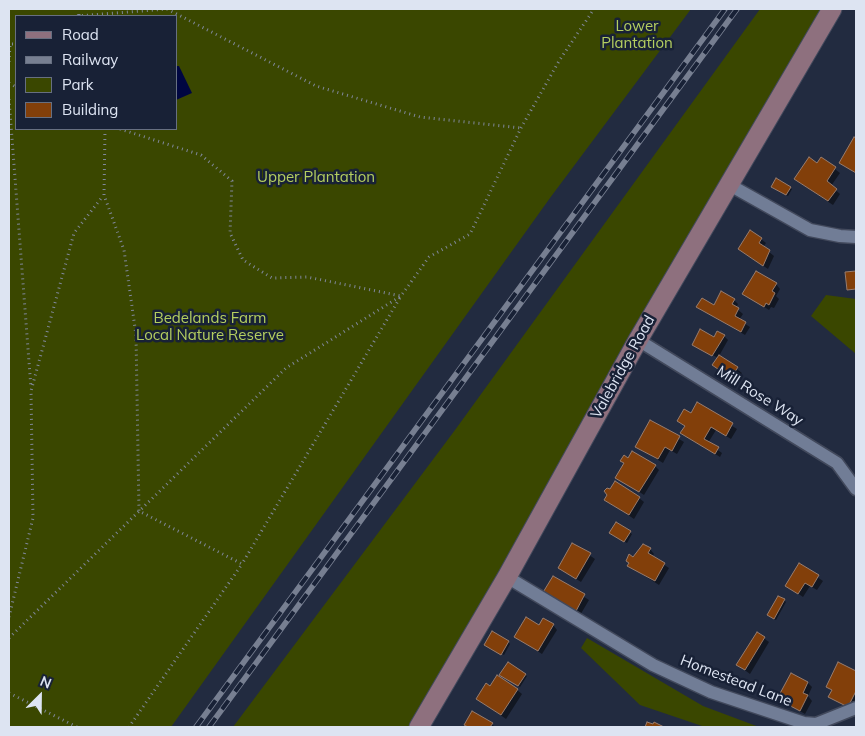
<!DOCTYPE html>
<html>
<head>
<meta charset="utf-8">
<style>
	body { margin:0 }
	#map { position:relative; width:865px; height:736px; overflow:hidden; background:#222b40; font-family:Mulish,sans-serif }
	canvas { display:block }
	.frame { position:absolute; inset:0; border:10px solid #dde4f2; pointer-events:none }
	.legend { position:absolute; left:15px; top:15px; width:162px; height:115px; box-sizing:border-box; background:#182136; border:1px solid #676f81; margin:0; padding:6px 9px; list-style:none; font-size:15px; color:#dde4f2 }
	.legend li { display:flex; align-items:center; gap:10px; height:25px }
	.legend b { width:25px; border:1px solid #676f81 }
	.north { position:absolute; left:15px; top:671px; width:50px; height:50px; -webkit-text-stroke:4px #182136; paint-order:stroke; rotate:23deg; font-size:14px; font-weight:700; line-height:20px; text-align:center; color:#dde4f2 }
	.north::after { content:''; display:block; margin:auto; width:18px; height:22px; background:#dde4f2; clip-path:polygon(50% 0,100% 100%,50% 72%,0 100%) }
</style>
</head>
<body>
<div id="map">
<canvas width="865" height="736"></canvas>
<div class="frame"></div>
<ul class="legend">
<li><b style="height:6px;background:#8e707e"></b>Road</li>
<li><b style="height:6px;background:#777f91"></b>Railway</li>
<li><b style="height:14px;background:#3a4700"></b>Park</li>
<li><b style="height:14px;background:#823f0a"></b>Building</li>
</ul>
<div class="north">N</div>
</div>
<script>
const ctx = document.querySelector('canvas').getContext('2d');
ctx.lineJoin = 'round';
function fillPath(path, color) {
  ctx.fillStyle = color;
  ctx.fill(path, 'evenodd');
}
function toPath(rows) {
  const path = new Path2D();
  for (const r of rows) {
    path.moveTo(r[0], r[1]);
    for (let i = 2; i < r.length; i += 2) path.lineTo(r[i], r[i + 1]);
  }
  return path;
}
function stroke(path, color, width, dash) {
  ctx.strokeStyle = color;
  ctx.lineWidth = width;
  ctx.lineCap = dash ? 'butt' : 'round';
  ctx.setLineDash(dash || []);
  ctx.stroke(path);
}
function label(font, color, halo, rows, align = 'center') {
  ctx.font = font + ' Mulish,sans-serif';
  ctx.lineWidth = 5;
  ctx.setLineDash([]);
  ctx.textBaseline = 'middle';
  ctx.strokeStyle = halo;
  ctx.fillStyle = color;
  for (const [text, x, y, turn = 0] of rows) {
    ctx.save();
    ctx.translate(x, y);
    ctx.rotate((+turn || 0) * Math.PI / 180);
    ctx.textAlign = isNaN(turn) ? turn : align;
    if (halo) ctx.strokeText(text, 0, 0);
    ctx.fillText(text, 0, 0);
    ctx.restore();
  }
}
fillPath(toPath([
	[9,9,691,9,550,198,171,727,9,727],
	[16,16,176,16,176,129,16,129],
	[760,9,826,9,419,727,233,727,455,430],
	[826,295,856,299,856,354,811,316],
	[587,638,703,706,759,727,705,727,640,705,581,648]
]), '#3a4700');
fillPath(toPath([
	[176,66,179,66,192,93,176,100]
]), '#000641');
fillPath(toPath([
	[854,138,856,139,856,174,840,162],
	[822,159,840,173,831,186,840,194,833,205,800,183],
	[774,188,790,188,792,189,788,196],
	[761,239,766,243,763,247,774,256,768,269,744,253],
	[847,273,856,273,856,290,848,289],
	[776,284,780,289,776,296,779,299,774,308,771,307,769,310,744,294],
	[734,300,738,304,736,308,743,314,739,320,750,327,745,335,698,307,714,306],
	[724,336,728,340,719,356,742,373,736,381,714,365,718,358,693,344],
	[697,404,737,429,731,439,716,430,708,443,722,453,720,457,682,433,686,427,679,421,691,414],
	[651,422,684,442,677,454,670,450,663,463,637,447],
	[628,459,655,466,659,470,644,495,617,477,625,464,622,461],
	[606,490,639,498,644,502,634,519,606,500,608,496],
	[616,524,632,534,627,543,613,535],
	[573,544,595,559,581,582,559,568],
	[639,549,650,549,654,554,652,557,669,568,659,585,629,566],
	[800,565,823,581,817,590,810,586,803,597,787,586],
	[554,578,589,600,579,617],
	[784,600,786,602,776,620,771,617],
	[553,625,557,630,542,654,516,637,539,626],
	[758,634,769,642,750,674,738,665],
	[508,642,510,644,504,655,488,646],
	[839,664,856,672,856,704,853,711,830,697,832,691,827,687],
	[525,675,527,676,520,687,503,677],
	[808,683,812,687,808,696,812,701,805,714,779,699],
	[490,688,517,690,522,694,506,719,478,699],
	[492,724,495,727,468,727,466,725]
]), '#0007');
const building = toPath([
	[854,137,856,138,856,173,839,163,854,137],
	[809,157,817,163,821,157,836,167,827,181,837,189,828,201,794,179,809,157],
	[776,178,791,187,786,195,771,187,776,178],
	[750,230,762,238,759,243,770,250,763,266,738,249,750,230],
	[756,271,777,283,772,291,775,293,769,305,766,303,764,307,742,294,756,271],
	[856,271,856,289,847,290,845,272,856,271],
	[721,291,735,299,732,304,739,308,735,316,746,322,741,332,696,307,702,298,714,305,721,291],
	[700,329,714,337,717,331,725,335,712,356,692,345,700,329],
	[719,355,738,367,731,378,712,365,719,355],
	[697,402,733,423,726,436,711,427,704,439,719,447,715,454,680,433,685,426,677,421,684,409,691,413,697,402],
	[650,420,680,436,672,451,665,447,658,459,635,447,650,420],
	[632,451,656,465,639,492,615,478,624,463,620,461,624,455,628,458,632,451],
	[615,481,640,497,629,515,604,500,607,495,604,491,607,488,610,489,615,481],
	[616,522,631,531,624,542,609,533,616,522],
	[572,543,591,553,576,579,558,568,572,543],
	[643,544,651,548,648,553,665,563,655,581,627,566,629,563,626,561,629,554,633,557,643,544],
	[799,563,819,575,812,587,805,583,798,594,785,586,799,563],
	[553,576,585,594,575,613,542,594,553,576],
	[778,596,785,599,774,619,767,615,778,596],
	[526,617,539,625,543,618,554,624,538,651,514,637,526,617],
	[492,631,509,641,501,655,484,645,492,631],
	[757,632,765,637,745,670,736,665,757,632],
	[508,662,526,674,518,686,499,675,508,662],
	[838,662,856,671,856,691,848,707,828,697,832,690,826,687,838,662],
	[791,673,808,682,803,693,808,695,800,711,777,699,791,673],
	[497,675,518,689,501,715,476,699,486,683,490,686,497,675],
	[472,711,493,723,490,727,468,727,464,725,472,711],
	[647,722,653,724,654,722,664,727,645,727,647,722]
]);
fillPath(building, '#823f0a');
stroke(building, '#987c6d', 1);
const street = toPath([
	[728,184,810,230,840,236,856,237],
	[638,340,837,463,856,489],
	[507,577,653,665,711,692,804,723,816,724,856,708]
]);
const secondary = toPath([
	[419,727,507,577,638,340,832,9]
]);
stroke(street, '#42495c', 15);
stroke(secondary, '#42495c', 21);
stroke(toPath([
	[79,9,79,16],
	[167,9,316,86,420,117,521,128],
	[77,16,167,9],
	[9,62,10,44,16,44],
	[9,83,16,87],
	[9,99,31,388],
	[105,129,104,195,124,250,136,335,139,511,242,564,129,727],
	[120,129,201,155,232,181,230,233,243,260,272,278,307,277,401,296,242,564],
	[9,617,33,518,31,391,74,233,103,196],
	[9,638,286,368,401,296,429,257,470,234,521,128,559,61,594,9],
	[9,693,77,727]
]), '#80889a', 3, [1, 4]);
stroke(street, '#717d96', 12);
stroke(secondary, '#8e707e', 19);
const rail = toPath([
	[196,727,725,9],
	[209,727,737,9]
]);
stroke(rail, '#777f91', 5.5);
stroke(rail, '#182136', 4, [11]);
label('15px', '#b5cf60', '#182136', [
	["Lower",637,26],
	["Plantation",637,43],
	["Upper Plantation",316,177],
	["Bedelands Farm",210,318],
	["Local Nature Reserve",210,335]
]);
label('15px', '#dde4f2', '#182136', [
	["Valebridge Road",623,367,-61],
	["Mill Rose Way",760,396,32],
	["Homestead Lane",736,681,21]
]);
</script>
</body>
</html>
